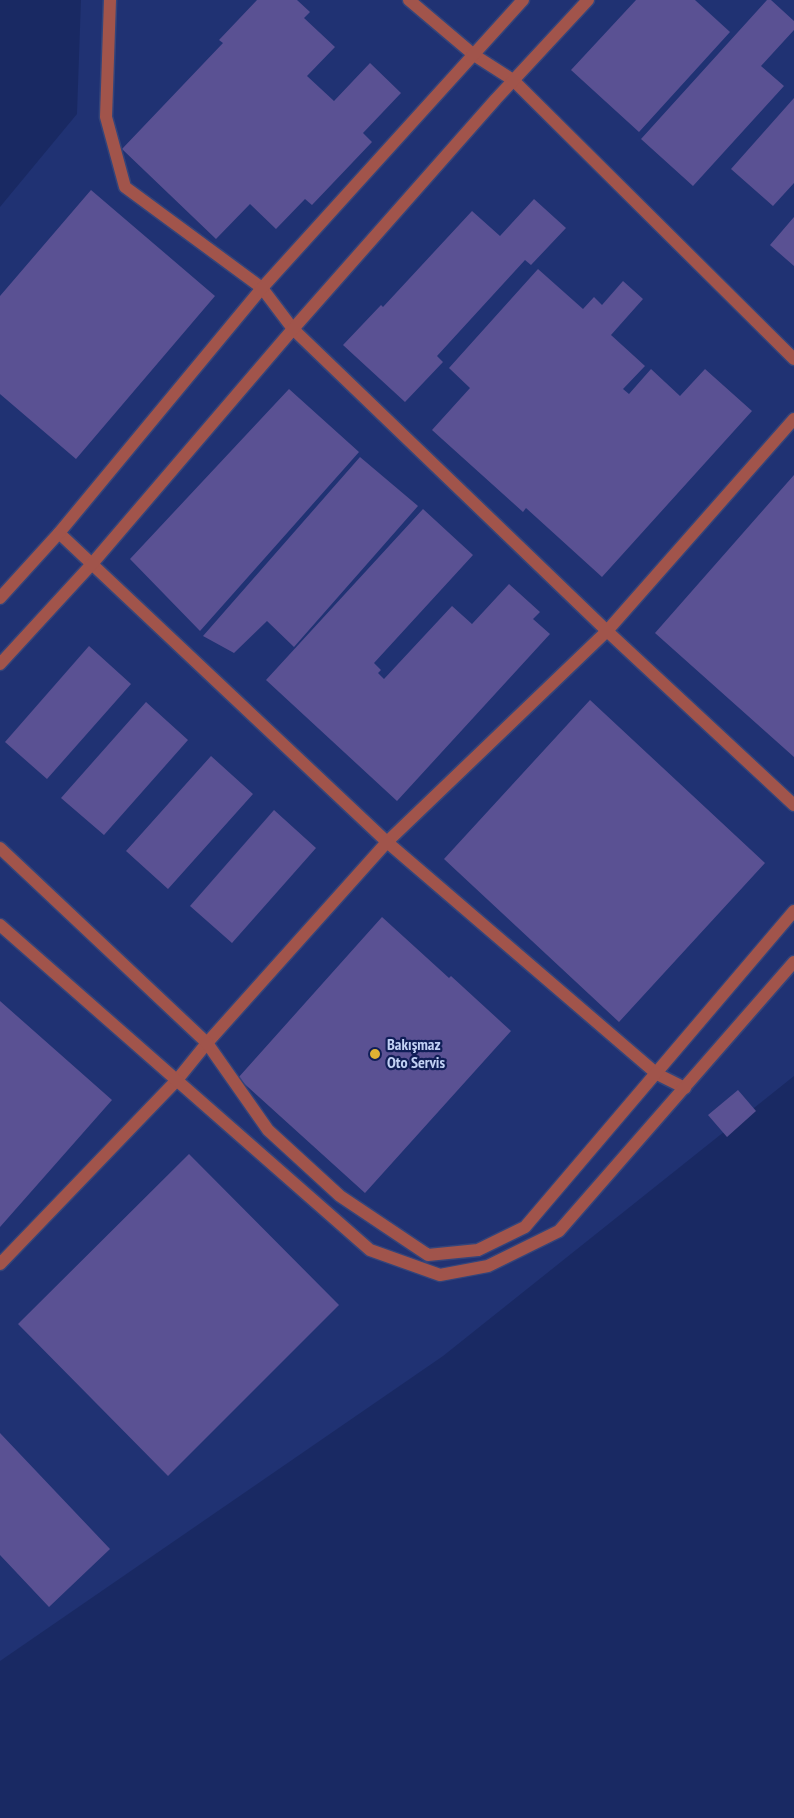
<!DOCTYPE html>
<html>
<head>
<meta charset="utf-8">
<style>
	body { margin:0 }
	canvas { display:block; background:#192963 }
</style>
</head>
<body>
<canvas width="794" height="1818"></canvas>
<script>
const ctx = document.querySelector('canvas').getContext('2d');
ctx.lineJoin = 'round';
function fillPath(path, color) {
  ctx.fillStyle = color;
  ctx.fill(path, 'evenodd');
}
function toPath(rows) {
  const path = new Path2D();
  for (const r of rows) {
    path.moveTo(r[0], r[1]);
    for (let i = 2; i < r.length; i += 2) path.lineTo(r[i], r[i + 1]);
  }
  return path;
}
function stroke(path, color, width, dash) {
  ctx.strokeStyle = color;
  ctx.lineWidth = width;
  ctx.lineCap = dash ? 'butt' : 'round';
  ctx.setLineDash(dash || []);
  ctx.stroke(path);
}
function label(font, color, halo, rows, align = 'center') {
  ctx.font = font + ' "PT Sans Narrow",sans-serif';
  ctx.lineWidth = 4.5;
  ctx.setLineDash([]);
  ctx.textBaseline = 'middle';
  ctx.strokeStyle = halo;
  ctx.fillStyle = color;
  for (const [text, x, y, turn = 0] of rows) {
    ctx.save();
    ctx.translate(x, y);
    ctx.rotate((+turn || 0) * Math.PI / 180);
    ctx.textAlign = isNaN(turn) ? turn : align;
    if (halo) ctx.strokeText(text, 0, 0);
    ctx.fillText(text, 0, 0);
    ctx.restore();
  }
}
fillPath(toPath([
	[81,0,794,0,794,1076,443,1356,0,1661,0,207,77,114]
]), '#203273');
fillPath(toPath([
	[257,0,297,0,310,12,304,18,335,47,307,76,334,101,370,63,401,93,363,133,372,142,312,205,305,199,276,229,250,204,216,239,122,149,223,43,219,40],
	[636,0,695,0,730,32,639,132,571,70],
	[767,0,771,0,794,21,794,30,761,66,784,86,693,186,641,139],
	[794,98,794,183,773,206,731,169],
	[91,190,215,296,76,459,0,394,0,296],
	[534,199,566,228,531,265,525,260,437,356,443,362,405,402,343,345,381,305,383,307,472,211,500,236],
	[794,217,794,266,770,245],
	[538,269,583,309,594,297,602,305,623,281,643,299,611,335,645,366,623,389,629,394,651,369,680,396,705,369,752,411,602,577,526,508,523,512,432,430,470,388,449,368],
	[289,389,359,452,200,631,130,559],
	[360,457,418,506,294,647,267,621,234,653,203,636],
	[794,475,794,757,655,633],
	[423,509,473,555,374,663,381,670,378,673,384,679,452,606,472,624,509,584,540,612,533,619,550,634,397,801,266,680],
	[89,646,131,684,47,779,5,742],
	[590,700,765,863,619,1022,444,859],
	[146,702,188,740,104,835,61,798],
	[211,756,253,794,168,889,126,851],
	[274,810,316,848,232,943,190,906],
	[382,917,449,978,451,976,511,1031,365,1193,238,1078],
	[0,1001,112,1100,0,1227],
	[738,1090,756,1111,727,1137,708,1115],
	[189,1154,339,1305,168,1476,18,1324],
	[0,1433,110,1549,49,1607,0,1555]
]), '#5a5193');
const service = toPath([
	[110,0,106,117,125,187,262,288,293,329,607,631,794,805],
	[409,0,474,55,513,80,794,359],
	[59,533,387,842,657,1074,685,1088],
	[0,1264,177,1080,207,1043,387,842,607,631,794,419]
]);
const tertiary = toPath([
	[0,598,59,533,262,288,523,0],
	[0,664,91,565,293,329,496,99,588,0],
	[0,848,207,1043,268,1130,340,1196,428,1255,478,1250,525,1227,794,911],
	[0,925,370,1250,440,1275,488,1266,559,1231,794,962]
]);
stroke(service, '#34447a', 15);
stroke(tertiary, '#34447a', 15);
stroke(service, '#a1544b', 12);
stroke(tertiary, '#a1544b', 12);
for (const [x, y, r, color] of [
	[375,1054,6,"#deb133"]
]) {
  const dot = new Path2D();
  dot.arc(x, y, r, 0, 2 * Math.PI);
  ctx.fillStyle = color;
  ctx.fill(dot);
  stroke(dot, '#101e57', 2);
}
label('bold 16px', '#c2d1f4', '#101e57', [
	["Bakışmaz",387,1045],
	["Oto Servis",387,1063]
], 'left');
</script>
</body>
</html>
